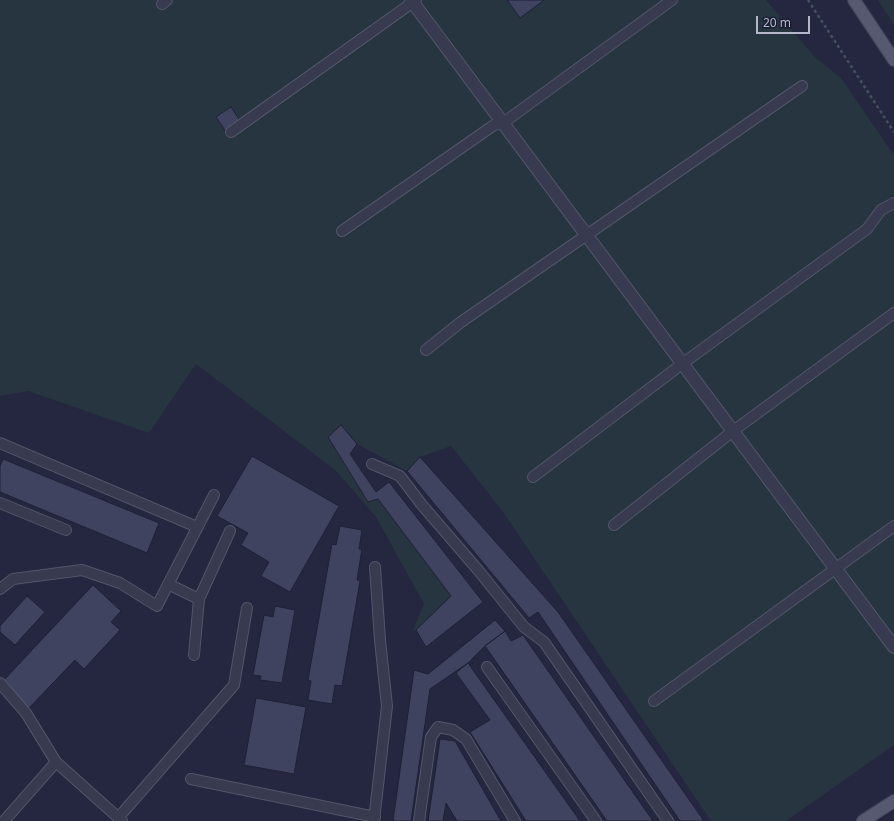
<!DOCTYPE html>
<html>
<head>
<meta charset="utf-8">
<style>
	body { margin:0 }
	#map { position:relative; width:894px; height:821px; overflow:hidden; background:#24273f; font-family:"Noto Sans",sans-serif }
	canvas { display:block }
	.scale { position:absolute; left:756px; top:16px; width:54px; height:18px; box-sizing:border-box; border:2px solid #b4b6ca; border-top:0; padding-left:5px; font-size:12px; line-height:14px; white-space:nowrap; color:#b4b6ca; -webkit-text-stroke:3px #1d1f34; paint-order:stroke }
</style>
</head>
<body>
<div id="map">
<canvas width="894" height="821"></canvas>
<div class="scale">20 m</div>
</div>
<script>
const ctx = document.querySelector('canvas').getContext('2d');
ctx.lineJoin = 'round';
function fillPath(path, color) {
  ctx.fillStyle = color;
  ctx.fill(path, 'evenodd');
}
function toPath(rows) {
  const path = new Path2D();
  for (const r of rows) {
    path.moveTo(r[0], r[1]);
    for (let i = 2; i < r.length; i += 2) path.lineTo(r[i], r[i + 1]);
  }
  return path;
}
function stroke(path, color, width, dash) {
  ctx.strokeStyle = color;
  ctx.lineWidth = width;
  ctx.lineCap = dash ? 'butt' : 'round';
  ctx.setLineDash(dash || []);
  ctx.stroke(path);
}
fillPath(toPath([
	[0,0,766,0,814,56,841,78,894,155,894,745,786,821,711,821,503,512,451,446,420,457,407,471,357,444,341,426,328,437,368,502,378,499,451,596,416,630,413,630,424,604,376,517,335,470,196,364,149,433,28,391,0,396],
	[878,0,894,0,894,25]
]), '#263540');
const building = toPath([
	[507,0,543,0,543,1,520,18,507,0],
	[231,107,241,122,226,132,216,117,231,107],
	[341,425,357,444,350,454,376,492,389,482,483,602,426,647,416,630,451,596,378,499,368,502,328,437,341,425],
	[252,456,339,506,290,592,261,576,269,562,241,545,248,533,217,516,252,456],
	[420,457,558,612,704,821,680,821,538,612,529,618,407,471,420,457],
	[3,459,159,523,147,553,0,492,0,466,3,459],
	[340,526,362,530,359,549,362,549,357,580,360,581,342,686,335,685,332,704,308,700,311,681,308,680,332,544,336,545,340,526],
	[93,585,121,611,111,622,120,630,84,669,75,660,29,708,2,682,93,585],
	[27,596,45,612,15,645,0,632,0,626,27,596],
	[275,606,295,610,282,683,260,680,261,676,253,675,264,615,273,617,275,606],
	[495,620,505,631,485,646,468,663,430,689,411,821,393,821,414,670,428,674,495,620],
	[505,631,511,641,523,635,653,821,607,821,485,646,505,631],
	[468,663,580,821,526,821,470,732,490,720,456,673,468,663],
	[256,698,306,707,294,774,244,765,256,698],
	[440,739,455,741,501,821,457,821,446,803,443,821,428,821,440,739]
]);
fillPath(building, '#40435f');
stroke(building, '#1f2136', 1);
const service = toPath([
	[162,4,167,0],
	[231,132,416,0],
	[342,231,494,125,503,123,672,0],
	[426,350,461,322,802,86],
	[0,443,197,527],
	[372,464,400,476,422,505,478,570,524,627,544,642,668,821],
	[533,477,682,364,867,229,881,210,894,203],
	[0,503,66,530],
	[614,525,733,431,894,313],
	[168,584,199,599,230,531],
	[0,589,13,579,82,570,120,583,157,606,214,495],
	[194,655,199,599],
	[487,667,596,821],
	[0,683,26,713,56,762],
	[654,701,894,526],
	[191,779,375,817],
	[118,818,234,685,247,608],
	[4,821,56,762,122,821],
	[374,821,387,706,380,640,375,567],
	[419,821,431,737,438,727,453,730,466,739,515,821]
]);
const minor = toPath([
	[411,0,894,647]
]);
const primary = toPath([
	[854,0,894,60],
	[863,821,894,801]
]);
stroke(service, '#53556a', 12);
stroke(minor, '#53556a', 14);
stroke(primary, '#414358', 14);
stroke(toPath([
	[808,0,894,132]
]), '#44525d', 2.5, [3, 3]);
stroke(service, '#383a4f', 10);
stroke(minor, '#383a4f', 12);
stroke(primary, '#56596f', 12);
</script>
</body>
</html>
